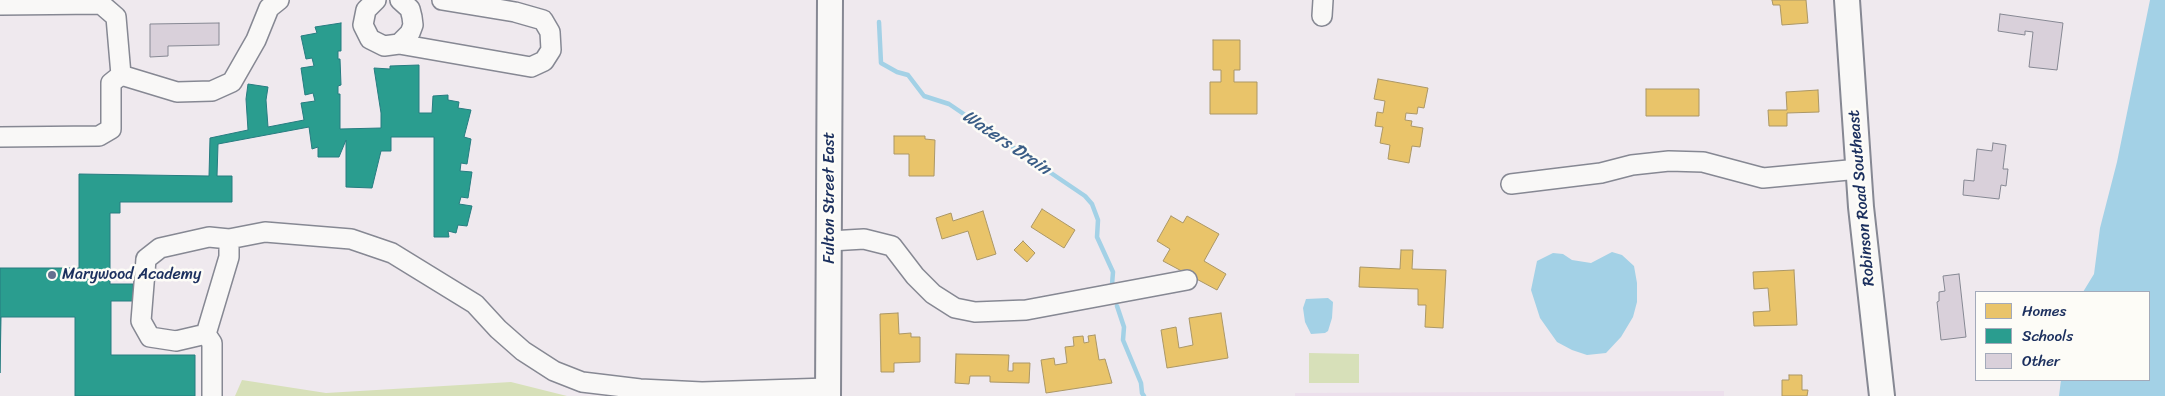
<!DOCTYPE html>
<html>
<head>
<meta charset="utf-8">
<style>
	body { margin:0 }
	#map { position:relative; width:2165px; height:396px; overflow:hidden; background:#efe9ee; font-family:Sriracha,sans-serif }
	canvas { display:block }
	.legend { position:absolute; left:1975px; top:291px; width:175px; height:90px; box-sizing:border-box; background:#fdfcf7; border:1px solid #a3aaba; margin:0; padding:6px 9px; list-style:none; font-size:15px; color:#1b2f5e }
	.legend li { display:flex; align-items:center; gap:10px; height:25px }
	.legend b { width:25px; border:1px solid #a3aaba }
</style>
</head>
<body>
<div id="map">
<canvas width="2165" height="396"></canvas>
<ul class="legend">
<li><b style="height:14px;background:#e9c46a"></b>Homes</li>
<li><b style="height:14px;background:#2a9d8f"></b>Schools</li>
<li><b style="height:14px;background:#d9d0da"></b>Other</li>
</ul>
</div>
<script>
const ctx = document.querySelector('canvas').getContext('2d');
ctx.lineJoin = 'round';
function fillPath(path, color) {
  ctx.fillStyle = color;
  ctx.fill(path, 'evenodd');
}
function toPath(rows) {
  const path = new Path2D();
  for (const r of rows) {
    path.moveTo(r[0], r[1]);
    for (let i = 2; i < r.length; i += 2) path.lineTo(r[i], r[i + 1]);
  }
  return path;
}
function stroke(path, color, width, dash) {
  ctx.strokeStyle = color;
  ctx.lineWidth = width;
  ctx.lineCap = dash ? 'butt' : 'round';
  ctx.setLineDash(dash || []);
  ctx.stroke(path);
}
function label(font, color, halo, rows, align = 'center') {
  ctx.font = font + ' Sriracha,sans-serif';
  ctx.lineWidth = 5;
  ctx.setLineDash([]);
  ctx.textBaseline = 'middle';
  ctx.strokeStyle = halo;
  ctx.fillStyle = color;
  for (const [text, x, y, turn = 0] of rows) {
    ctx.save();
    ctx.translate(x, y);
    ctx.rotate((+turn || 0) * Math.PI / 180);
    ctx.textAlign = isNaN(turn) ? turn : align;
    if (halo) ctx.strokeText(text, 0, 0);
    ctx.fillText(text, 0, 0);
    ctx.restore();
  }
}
fillPath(toPath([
	[1724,391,1724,396,1295,396,1295,393]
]), '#ecdfec');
fillPath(toPath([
	[1309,353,1359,354,1359,383,1309,383],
	[242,380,326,393,511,382,567,396,235,396]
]), '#d7e0b9');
fillPath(toPath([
	[2150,0,2165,0,2165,396,2059,396,2061,380,2149,380,2149,292,2083,292,2094,274,2100,228,2117,162],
	[1612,252,1622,255,1634,266,1637,283,1637,302,1633,317,1621,337,1606,353,1587,355,1572,350,1557,342,1540,318,1531,290,1537,261,1553,253,1563,254,1572,260,1591,263],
	[1328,298,1333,302,1332,318,1328,331,1325,333,1311,334,1305,322,1303,308,1306,299]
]), '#a3d1e6');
const homes = toPath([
	[1772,0,1806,0,1808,23,1782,25,1780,5,1773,5,1772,0],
	[1213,40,1240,40,1240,70,1234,70,1234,82,1257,82,1257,114,1210,114,1210,82,1221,82,1221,70,1213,70,1213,40],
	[1378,79,1428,88,1424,108,1418,107,1417,114,1406,113,1405,120,1412,121,1411,126,1423,128,1420,147,1412,146,1409,163,1388,159,1390,145,1380,143,1383,127,1375,126,1377,112,1383,113,1385,101,1374,99,1378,79],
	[1646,89,1699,89,1699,116,1646,116,1646,89],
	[1818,90,1819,112,1787,113,1787,126,1769,126,1768,110,1787,110,1786,92,1818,90],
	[894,136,925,136,925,139,935,140,934,176,909,176,909,154,894,154,894,136],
	[1042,209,1075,230,1064,248,1031,227,1042,209],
	[983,211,996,254,977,260,968,231,942,239,936,218,951,213,953,221,983,211],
	[1171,216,1183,223,1187,216,1219,234,1204,261,1226,274,1217,290,1163,261,1170,249,1157,241,1171,216],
	[1023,241,1035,253,1027,262,1014,250,1023,241],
	[1401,250,1413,250,1412,269,1446,270,1443,328,1425,327,1426,305,1418,305,1418,289,1359,287,1360,267,1400,269,1401,250],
	[1794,270,1797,325,1754,326,1753,312,1770,311,1768,288,1754,289,1753,272,1794,270],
	[898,313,899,334,911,333,911,337,920,337,920,362,894,363,894,372,881,372,880,314,898,313],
	[1221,313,1228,358,1167,368,1161,330,1176,327,1179,348,1193,345,1189,318,1221,313],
	[1095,335,1099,360,1105,359,1112,383,1046,393,1041,360,1054,358,1055,365,1067,363,1065,347,1074,346,1073,337,1083,336,1084,343,1089,342,1088,336,1095,335],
	[956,354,1009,355,1008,371,1013,371,1013,363,1030,363,1029,383,990,382,990,376,970,376,969,384,955,383,956,354],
	[1789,375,1802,375,1802,390,1808,390,1807,396,1782,396,1782,380,1789,380,1789,375]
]);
fillPath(homes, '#e9c46a');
stroke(homes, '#ab9766', 1);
const schools = toPath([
	[341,23,341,51,338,51,338,59,340,59,341,85,338,86,338,94,340,94,340,129,381,128,381,113,374,68,390,69,390,66,419,65,419,113,432,113,433,96,448,95,448,100,459,102,458,108,471,110,464,137,471,139,467,164,461,163,460,171,472,172,468,198,461,197,459,204,472,206,467,226,458,225,456,233,448,231,449,237,434,237,434,137,391,137,391,151,381,151,372,188,346,187,346,140,339,157,318,157,318,147,312,149,309,127,218,144,217,176,232,176,232,202,120,202,120,213,110,213,110,284,133,284,133,301,111,301,111,355,195,355,195,396,75,396,75,317,1,317,0,373,0,268,79,268,79,174,209,176,210,138,248,130,246,99,248,84,268,87,266,100,268,127,304,120,301,103,315,101,313,93,305,95,301,68,314,66,312,58,306,59,301,36,317,33,315,27,341,23]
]);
fillPath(schools, '#2a9d8f');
stroke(schools, '#267c80', 1);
stroke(toPath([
	[879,22,881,63,897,72,908,75,924,96,949,104,1085,196,1092,204,1098,220,1097,237,1113,272,1112,285],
	[1117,306,1124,327,1123,340,1141,383,1142,393,1144,396]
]), '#a3d1e6', 4.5);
const building = toPath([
	[2000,14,2063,23,2057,70,2029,67,2033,32,2025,31,2025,35,1998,31,2000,14],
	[219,23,219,45,168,46,168,56,150,57,150,24,219,23],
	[1993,143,2006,145,2003,169,2008,169,2006,186,2001,185,1999,199,1963,195,1964,180,1974,181,1977,149,1992,151,1993,143],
	[1959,274,1966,337,1941,340,1937,302,1939,301,1939,292,1945,291,1943,276,1959,274]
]);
fillPath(building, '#d9d0da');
stroke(building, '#868893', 1);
const minor = toPath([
	[376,0,366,10,363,25,370,39,384,46,399,44,410,33,413,25,412,17,410,9,400,0],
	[0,5,101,4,116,17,121,75],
	[1322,16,1323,0],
	[399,44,531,67,544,61,551,50,550,32,543,20,515,12,442,0],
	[0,137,99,136,111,129,111,83,121,75,177,92,212,91,232,82,256,40,269,8,279,0],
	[1511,184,1601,173,1632,165,1669,161,1703,162,1763,178,1859,169],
	[229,239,265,232,351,239,392,253,475,304,498,329,523,351,554,371,582,382,640,389,702,392,828,388],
	[830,241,864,239,892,246,915,276,933,294,955,308,975,312,1026,310,1187,280],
	[206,334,176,341,150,337,141,321,146,259,160,248,209,237,229,239,229,257,206,334,212,343,212,396]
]);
const major = toPath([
	[1847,0,1861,207,1882,396],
	[828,396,830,0]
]);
stroke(minor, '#868893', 22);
stroke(major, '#868893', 28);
stroke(minor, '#f9f8f7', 19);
stroke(major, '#f9f8f7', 24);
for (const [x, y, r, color] of [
	[52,275,5,"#657090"]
]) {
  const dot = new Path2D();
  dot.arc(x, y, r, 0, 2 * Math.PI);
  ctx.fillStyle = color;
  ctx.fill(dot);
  stroke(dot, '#fdfcf7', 2);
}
label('16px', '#1b2f5e', '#fdfcf7', [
	["Fulton Street East",830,198,-90],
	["Robinson Road Southeast",1862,198,-95]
]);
label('16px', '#1b2f5e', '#fdfcf7', [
	["Marywood Academy",62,275]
], 'left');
label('italic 18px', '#3a5d86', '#fdfcf7', [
	["Waters Drain",1006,143,34]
]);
</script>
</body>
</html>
